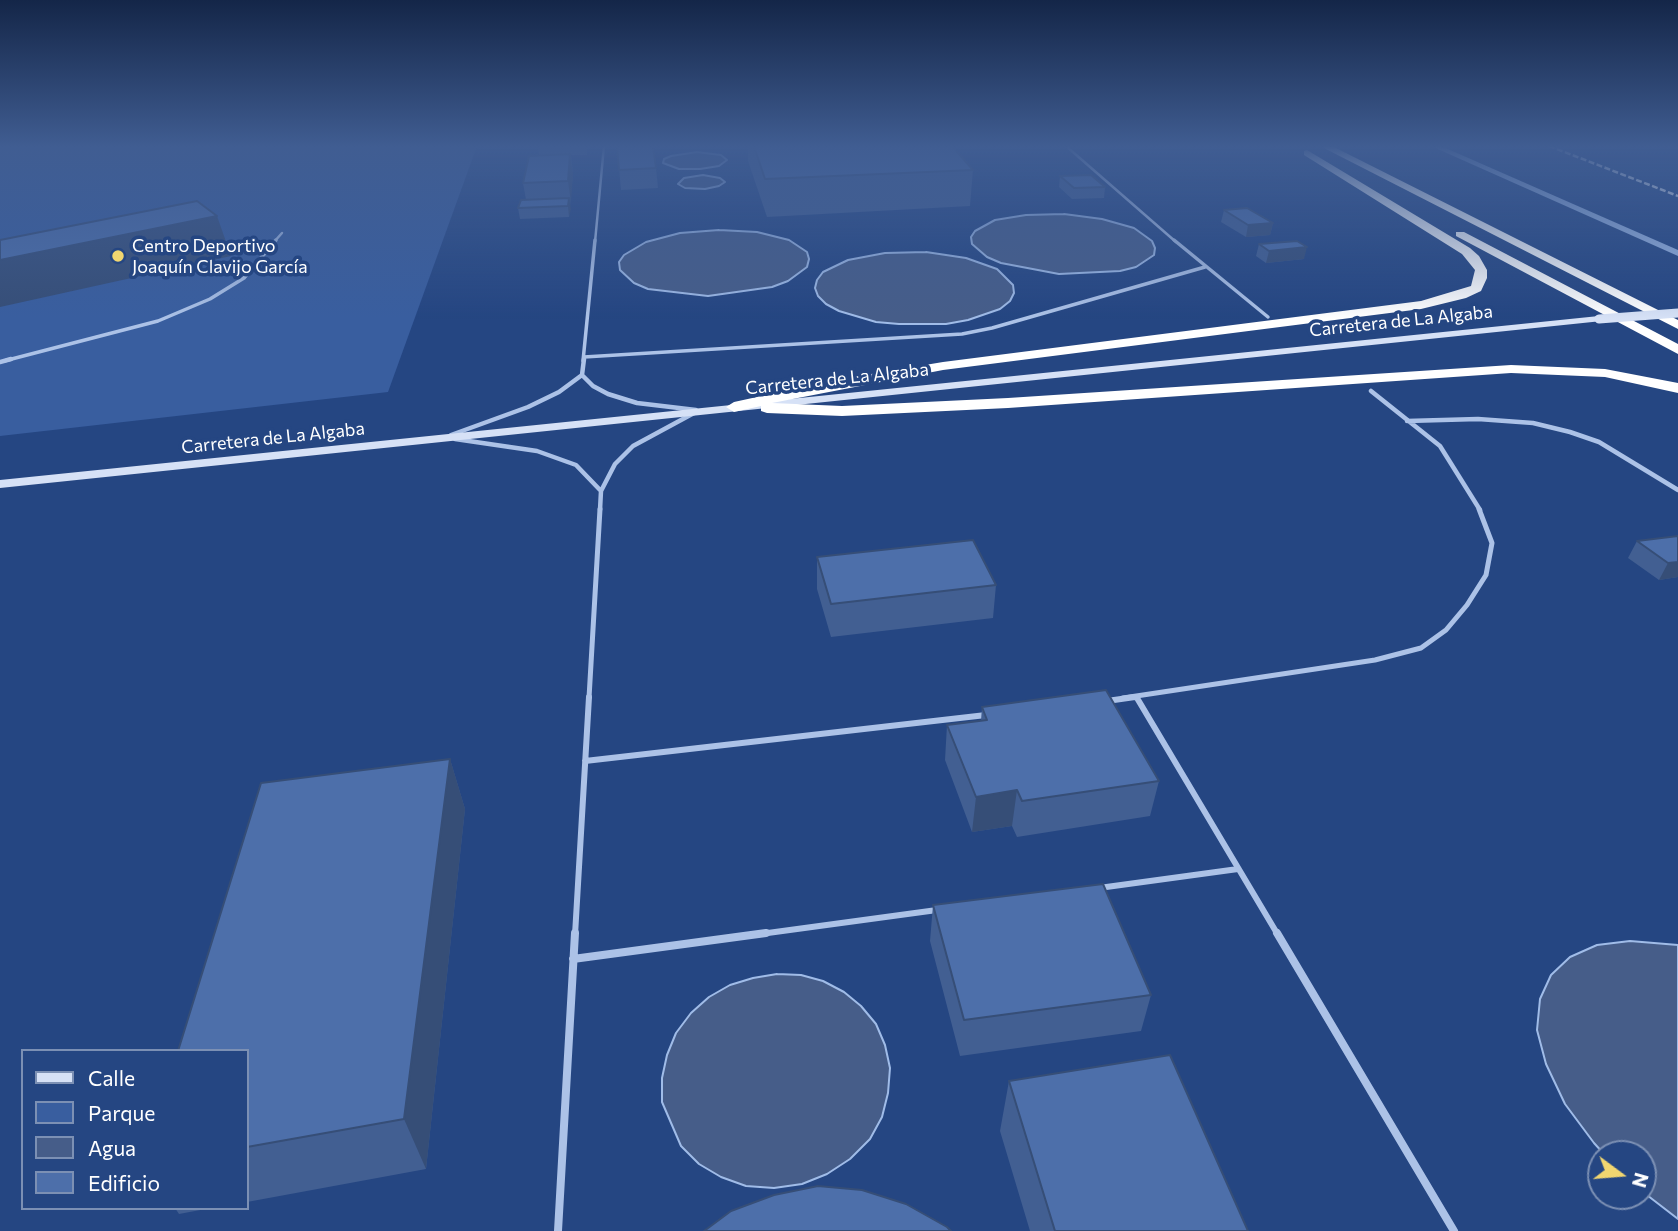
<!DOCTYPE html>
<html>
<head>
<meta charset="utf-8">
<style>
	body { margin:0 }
	#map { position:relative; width:1678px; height:1231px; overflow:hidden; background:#254682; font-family:Commissioner,sans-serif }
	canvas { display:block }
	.legend { position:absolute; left:21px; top:1049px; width:228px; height:161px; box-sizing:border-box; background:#254682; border:2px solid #7c90b4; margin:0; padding:9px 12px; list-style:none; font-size:21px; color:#fff }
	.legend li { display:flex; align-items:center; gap:14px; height:35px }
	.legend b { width:35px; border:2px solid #7c90b4 }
	.north { position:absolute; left:1587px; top:1140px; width:70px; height:70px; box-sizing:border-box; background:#254682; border:2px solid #7c90b4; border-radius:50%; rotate:106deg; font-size:19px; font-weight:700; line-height:28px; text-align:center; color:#fff }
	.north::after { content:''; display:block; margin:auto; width:24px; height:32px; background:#f1d670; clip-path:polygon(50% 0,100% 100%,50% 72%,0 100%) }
</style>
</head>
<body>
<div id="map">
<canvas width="1678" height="1231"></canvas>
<ul class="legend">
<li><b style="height:9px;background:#d6e1f6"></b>Calle</li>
<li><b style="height:19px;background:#395e9f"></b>Parque</li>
<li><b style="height:19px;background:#465d89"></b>Agua</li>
<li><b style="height:19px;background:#4d6faa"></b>Edificio</li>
</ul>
<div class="north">N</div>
</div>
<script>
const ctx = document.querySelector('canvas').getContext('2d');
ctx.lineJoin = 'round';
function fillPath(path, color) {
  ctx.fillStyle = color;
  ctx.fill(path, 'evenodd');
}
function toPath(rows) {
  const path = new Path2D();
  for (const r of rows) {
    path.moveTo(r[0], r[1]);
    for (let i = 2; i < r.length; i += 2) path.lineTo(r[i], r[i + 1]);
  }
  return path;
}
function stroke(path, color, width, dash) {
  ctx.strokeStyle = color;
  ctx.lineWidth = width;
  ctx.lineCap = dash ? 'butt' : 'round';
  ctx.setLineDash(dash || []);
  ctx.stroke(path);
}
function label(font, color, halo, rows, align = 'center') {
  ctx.font = font + ' Commissioner,sans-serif';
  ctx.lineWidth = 7;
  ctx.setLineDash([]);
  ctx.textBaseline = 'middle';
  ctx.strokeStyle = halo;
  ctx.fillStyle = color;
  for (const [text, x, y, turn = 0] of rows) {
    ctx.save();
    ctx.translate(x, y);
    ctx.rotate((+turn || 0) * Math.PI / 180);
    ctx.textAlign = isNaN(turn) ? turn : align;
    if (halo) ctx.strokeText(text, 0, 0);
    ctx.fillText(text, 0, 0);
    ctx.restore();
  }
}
fillPath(toPath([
	[477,146,388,392,0,436,0,147]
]), '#395e9f');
const water = toPath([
	[697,152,721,155,727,160,719,166,700,169,679,169,663,163,664,159,671,156,697,152],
	[703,175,720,178,725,182,719,186,705,189,685,188,678,184,684,178,703,175],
	[1064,214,1102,219,1134,228,1152,241,1155,248,1154,255,1136,267,1120,271,1059,274,1001,263,987,257,972,244,971,237,975,231,995,220,1026,215,1064,214],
	[719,230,757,232,789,240,807,252,809,259,807,267,788,281,772,287,708,296,648,289,634,283,620,270,619,262,624,255,646,242,680,233,719,230],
	[926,252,966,258,997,269,1013,285,1014,293,1010,301,1000,309,968,320,946,324,899,324,876,322,839,311,826,304,818,296,815,288,817,280,823,272,848,260,885,253,926,252],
	[1630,941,1678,945,1678,1219,1643,1192,1643,1154,1604,1154,1594,1143,1565,1104,1546,1064,1537,1030,1540,999,1551,975,1570,957,1597,945,1630,941],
	[777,974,801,975,823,981,844,992,861,1006,876,1024,885,1045,890,1068,888,1093,882,1117,870,1139,850,1159,827,1174,802,1184,774,1188,746,1186,721,1177,699,1164,681,1146,662,1102,662,1078,667,1055,676,1033,691,1013,709,997,730,985,753,978,777,974]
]);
fillPath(water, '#465d89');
stroke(water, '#a0bce8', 2);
fillPath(toPath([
	[1431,146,1441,146,1678,250,1678,256,1431,146]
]), '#a0bce8');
stroke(toPath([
	[1066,146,1176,242],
	[274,242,282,233],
	[595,242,604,146]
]), '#acc2e7', 2.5);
stroke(toPath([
	[1174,240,1268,317],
	[584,357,962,334,992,328,1205,267],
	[4,361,158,321,210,299,244,278,276,240],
	[583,361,595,240]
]), '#acc2e7', 3.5);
stroke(toPath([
	[0,362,11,359],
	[582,375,593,386,608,394,637,403,696,410],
	[1371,391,1440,446,1480,510],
	[1407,421,1478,419,1533,423,1570,432,1599,442,1678,490],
	[451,435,528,407,559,392,582,375,584,359],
	[455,439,537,451,576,465,601,491],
	[600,510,601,491,615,464,633,446,694,413]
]), '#acc2e7', 4.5);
stroke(toPath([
	[589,698,600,509],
	[1123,698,1375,660,1421,648,1446,630,1467,605,1486,575,1492,543,1479,509]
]), '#acc2e7', 5);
stroke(toPath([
	[1137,698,1278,935],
	[1107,701,1135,697],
	[585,761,986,715],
	[1099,888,1238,869],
	[575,935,589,697],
	[753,935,937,910]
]), '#acc2e7', 6);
stroke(toPath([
	[1277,933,1454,1231],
	[573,959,766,933],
	[558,1231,575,933]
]), '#acc2e7', 8);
fillPath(toPath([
	[1599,316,1602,317,1602,321,0,488,0,480,1599,316]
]), '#d6e1f6');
fillPath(toPath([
	[1320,146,1332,146,1678,320,1678,329,1320,146],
	[1307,150,1470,248,1479,256,1487,270,1487,278,1481,291,1466,298,1421,309,943,370,772,403,842,406,1008,398,1511,365,1605,369,1678,383,1678,393,1605,377,1511,373,1008,408,842,416,767,413,761,411,761,406,734,412,726,407,734,402,835,380,943,362,1421,301,1471,286,1475,270,1462,254,1304,155,1304,151,1307,150],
	[1456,232,1464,232,1678,344,1678,354,1456,236,1456,232]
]), '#fff');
stroke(toPath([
	[1549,146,1678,196]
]), '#fff', 2.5, [6, 2.5]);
stroke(toPath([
	[1599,319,1678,313]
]), '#d6e1f6', 9);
fillPath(toPath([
	[538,146,587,146,587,155,571,155,573,174,569,217,520,219,518,208,526,200,523,183,539,156],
	[748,146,952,146,973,170,970,206,767,217,748,161],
	[617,147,656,168,658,188,621,190],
	[1060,176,1105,187,1104,198,1072,199,1059,187],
	[1224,210,1273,223,1270,235,1246,237,1221,222],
	[1259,244,1304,259,1266,263,1256,256],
	[1678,536,1678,577,1659,580,1628,558,1637,541],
	[817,557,996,585,993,618,831,637,817,589],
	[982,707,1159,781,1150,816,1017,837,1012,826,972,832,945,760,947,725,981,721],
	[450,759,465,809,426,1169,247,1202,247,1051],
	[933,905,1151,995,1141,1031,960,1056,930,941],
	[1009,1081,1248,1231,1030,1231,1000,1131],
	[175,1208,211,1208,179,1214]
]), '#425f92');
fillPath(toPath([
	[570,154,573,174,571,202,568,181],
	[569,198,571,209,569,217,568,206],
	[217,216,231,256,0,307,0,260],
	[1273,223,1270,235,1246,237,1248,225],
	[1307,247,1304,259,1266,263,1269,251],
	[1678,562,1678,577,1659,580,1668,563],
	[450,759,465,809,426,1169,404,1119],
	[1017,790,1012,826,972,832,976,797]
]), '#364e77');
const building = toPath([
	[653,146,656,168,619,170,617,147,653,146],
	[754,146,952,146,973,170,765,179,754,146],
	[570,154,568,181,523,183,529,156,570,154],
	[1091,175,1105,187,1074,188,1060,176,1091,175],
	[569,198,568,206,518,208,521,200,569,198],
	[197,201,217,216,0,260,0,240,197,201],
	[1247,208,1273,223,1248,225,1224,210,1247,208],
	[1297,241,1307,247,1269,251,1259,244,1297,241],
	[1678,536,1678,562,1668,563,1637,541,1678,536],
	[973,540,996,585,831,604,817,557,973,540],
	[1106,690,1159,781,1022,801,1017,790,976,797,947,725,987,720,982,707,1106,690],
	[450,759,404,1119,247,1147,247,1051,178,1051,261,783,450,759],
	[1103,884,1151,995,964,1020,933,905,1103,884],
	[1170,1055,1248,1231,1055,1231,1009,1081,1170,1055],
	[818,1186,862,1190,906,1204,947,1227,951,1231,704,1231,731,1211,774,1195,818,1186]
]);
fillPath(building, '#4d6faa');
stroke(building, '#364e77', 2);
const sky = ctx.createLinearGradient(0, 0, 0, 319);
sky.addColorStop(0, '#142648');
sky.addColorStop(0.46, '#405d92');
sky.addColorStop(1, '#405d9200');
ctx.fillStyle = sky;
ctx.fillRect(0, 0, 1678, 319);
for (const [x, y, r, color] of [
	[118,256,7,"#f1d670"]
]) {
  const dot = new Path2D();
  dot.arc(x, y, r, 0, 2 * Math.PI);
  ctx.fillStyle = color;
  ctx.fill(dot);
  stroke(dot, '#254682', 2.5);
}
label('18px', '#fff', '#254682', [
	["Centro Deportivo",132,246],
	["Joaquín Clavijo García",132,267]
], 'left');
label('18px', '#fff', '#254682', [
	["Carretera de La Algaba",1401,321,-6],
	["Carretera de La Algaba",837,379,-6],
	["Carretera de La Algaba",273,438,-6]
]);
</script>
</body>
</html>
